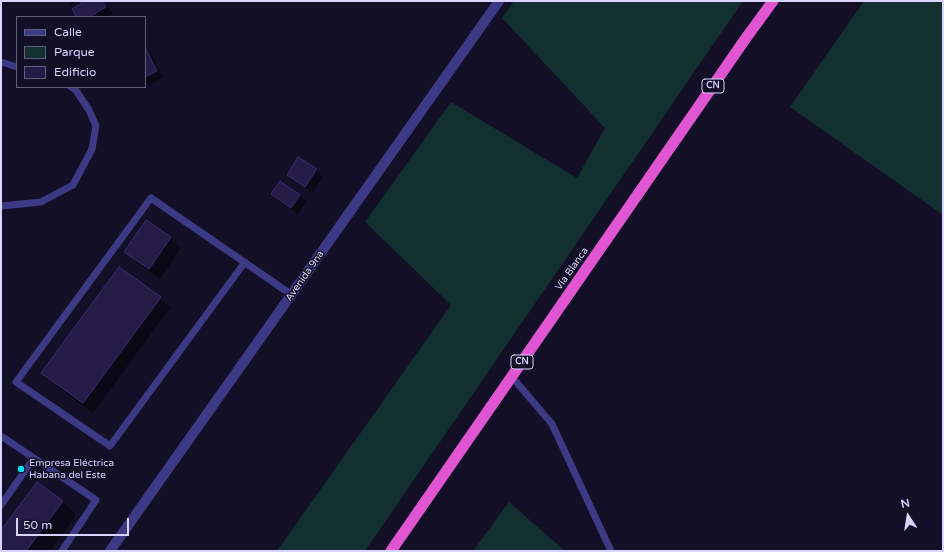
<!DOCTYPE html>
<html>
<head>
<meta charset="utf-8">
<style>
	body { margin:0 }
	#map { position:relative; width:944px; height:552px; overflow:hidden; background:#130f26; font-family:"Varela Round",sans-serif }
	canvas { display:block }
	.frame { position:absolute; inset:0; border:2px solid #d9d4ff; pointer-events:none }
	.legend { position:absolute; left:16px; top:16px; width:130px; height:72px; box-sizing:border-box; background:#130f26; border:1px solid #625e7d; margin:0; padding:5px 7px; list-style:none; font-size:12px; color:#d9d4ff }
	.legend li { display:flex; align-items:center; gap:8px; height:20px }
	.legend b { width:20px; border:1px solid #625e7d }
	.north { position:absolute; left:888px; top:496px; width:40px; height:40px; -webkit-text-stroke:3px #130f26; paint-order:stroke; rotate:348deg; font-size:11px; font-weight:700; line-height:16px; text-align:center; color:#d9d4ff }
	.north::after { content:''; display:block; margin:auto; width:14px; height:18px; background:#d9d4ff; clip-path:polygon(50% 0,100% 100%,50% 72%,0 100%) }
	.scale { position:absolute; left:16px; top:518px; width:113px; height:18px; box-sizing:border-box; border:2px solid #d9d4ff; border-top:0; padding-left:5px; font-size:12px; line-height:14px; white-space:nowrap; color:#d9d4ff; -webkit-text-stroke:3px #130f26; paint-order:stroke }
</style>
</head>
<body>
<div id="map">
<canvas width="944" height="552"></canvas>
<div class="frame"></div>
<ul class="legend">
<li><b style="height:5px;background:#3d3a85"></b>Calle</li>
<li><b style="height:11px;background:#12302f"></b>Parque</li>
<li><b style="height:11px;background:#241b47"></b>Edificio</li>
</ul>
<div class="north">N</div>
<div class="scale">50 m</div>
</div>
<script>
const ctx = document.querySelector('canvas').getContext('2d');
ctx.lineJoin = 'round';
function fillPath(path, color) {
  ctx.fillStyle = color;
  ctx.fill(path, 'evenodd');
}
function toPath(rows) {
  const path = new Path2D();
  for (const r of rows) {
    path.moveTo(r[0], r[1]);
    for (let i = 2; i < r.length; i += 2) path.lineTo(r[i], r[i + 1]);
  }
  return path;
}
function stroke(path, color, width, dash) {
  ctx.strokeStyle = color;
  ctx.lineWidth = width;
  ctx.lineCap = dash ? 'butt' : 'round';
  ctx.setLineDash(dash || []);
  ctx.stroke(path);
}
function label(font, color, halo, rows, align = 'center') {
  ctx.font = font + ' "Varela Round",sans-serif';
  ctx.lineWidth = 3;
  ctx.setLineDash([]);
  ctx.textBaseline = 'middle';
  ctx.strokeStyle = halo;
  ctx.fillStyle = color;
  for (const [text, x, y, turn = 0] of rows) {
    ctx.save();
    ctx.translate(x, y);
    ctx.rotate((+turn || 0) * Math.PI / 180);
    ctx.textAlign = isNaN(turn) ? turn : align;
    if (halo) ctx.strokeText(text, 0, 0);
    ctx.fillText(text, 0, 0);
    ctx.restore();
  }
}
fillPath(toPath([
	[514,1,743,1,365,551,277,551,451,305,365,222,451,102,577,178,605,128,502,18],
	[864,1,943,1,943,215,790,107],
	[509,502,565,551,473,551]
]), '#12302f');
fillPath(toPath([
	[68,1,77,1,71,5],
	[87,1,104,1,113,14,107,17,79,17],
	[145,48,152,55,163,78,145,87],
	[316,170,323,177,312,193,295,181,288,175],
	[272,194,300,195,306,202,298,214,279,201],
	[170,238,181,248,160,279,136,262,125,252],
	[160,298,170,308,93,413,53,383,42,373],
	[37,483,63,502,76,515,50,551,1,551,1,532]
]), '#0007');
const building = toPath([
	[85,1,103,1,106,7,89,17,77,17,72,9,85,1],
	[145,47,157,71,145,77,145,47],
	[298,157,317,169,305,187,287,175,298,157],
	[280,181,300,195,291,208,271,194,280,181],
	[146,220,171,237,149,269,124,252,146,220],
	[119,267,161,297,83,403,41,373,119,267],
	[37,482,63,501,26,551,1,551,1,530,37,482]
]);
fillPath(building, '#241b47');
stroke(building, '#3b2d73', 1);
stroke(toPath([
	[1,62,17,67],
	[1,206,41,202,73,185,92,149,96,126,89,110,75,89,71,87],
	[245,262,110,446,16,382,151,198,292,295],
	[512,377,552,424,611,551],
	[1,436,96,500,62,551],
	[1,505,34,458]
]), '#3d3a85', 7);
stroke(toPath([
	[110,551,499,1]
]), '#3d3a85', 10);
stroke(toPath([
	[391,551,746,38,773,1]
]), '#e055d1', 11);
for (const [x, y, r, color] of [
	[21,469,4,"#00e5ff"]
]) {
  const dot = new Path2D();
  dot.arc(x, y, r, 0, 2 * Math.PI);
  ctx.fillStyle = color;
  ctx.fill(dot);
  stroke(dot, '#130f26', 1.5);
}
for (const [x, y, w] of [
	[713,86,22],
	[522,362,22]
]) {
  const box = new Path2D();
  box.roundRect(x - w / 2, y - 7, w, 14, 3);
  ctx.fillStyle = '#130f26';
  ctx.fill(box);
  stroke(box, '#d9d4ff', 1);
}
label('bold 9px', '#d9d4ff', null, [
	["CN",713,86],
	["CN",522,362]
]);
label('10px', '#d9d4ff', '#130f26', [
	["Vía Blanca",572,269,-55],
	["Avenida 9na",305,276,-55]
]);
label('10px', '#d9d4ff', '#130f26', [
	["Empresa Eléctrica",29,463],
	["Habana del Este",29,475]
], 'left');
</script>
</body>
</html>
